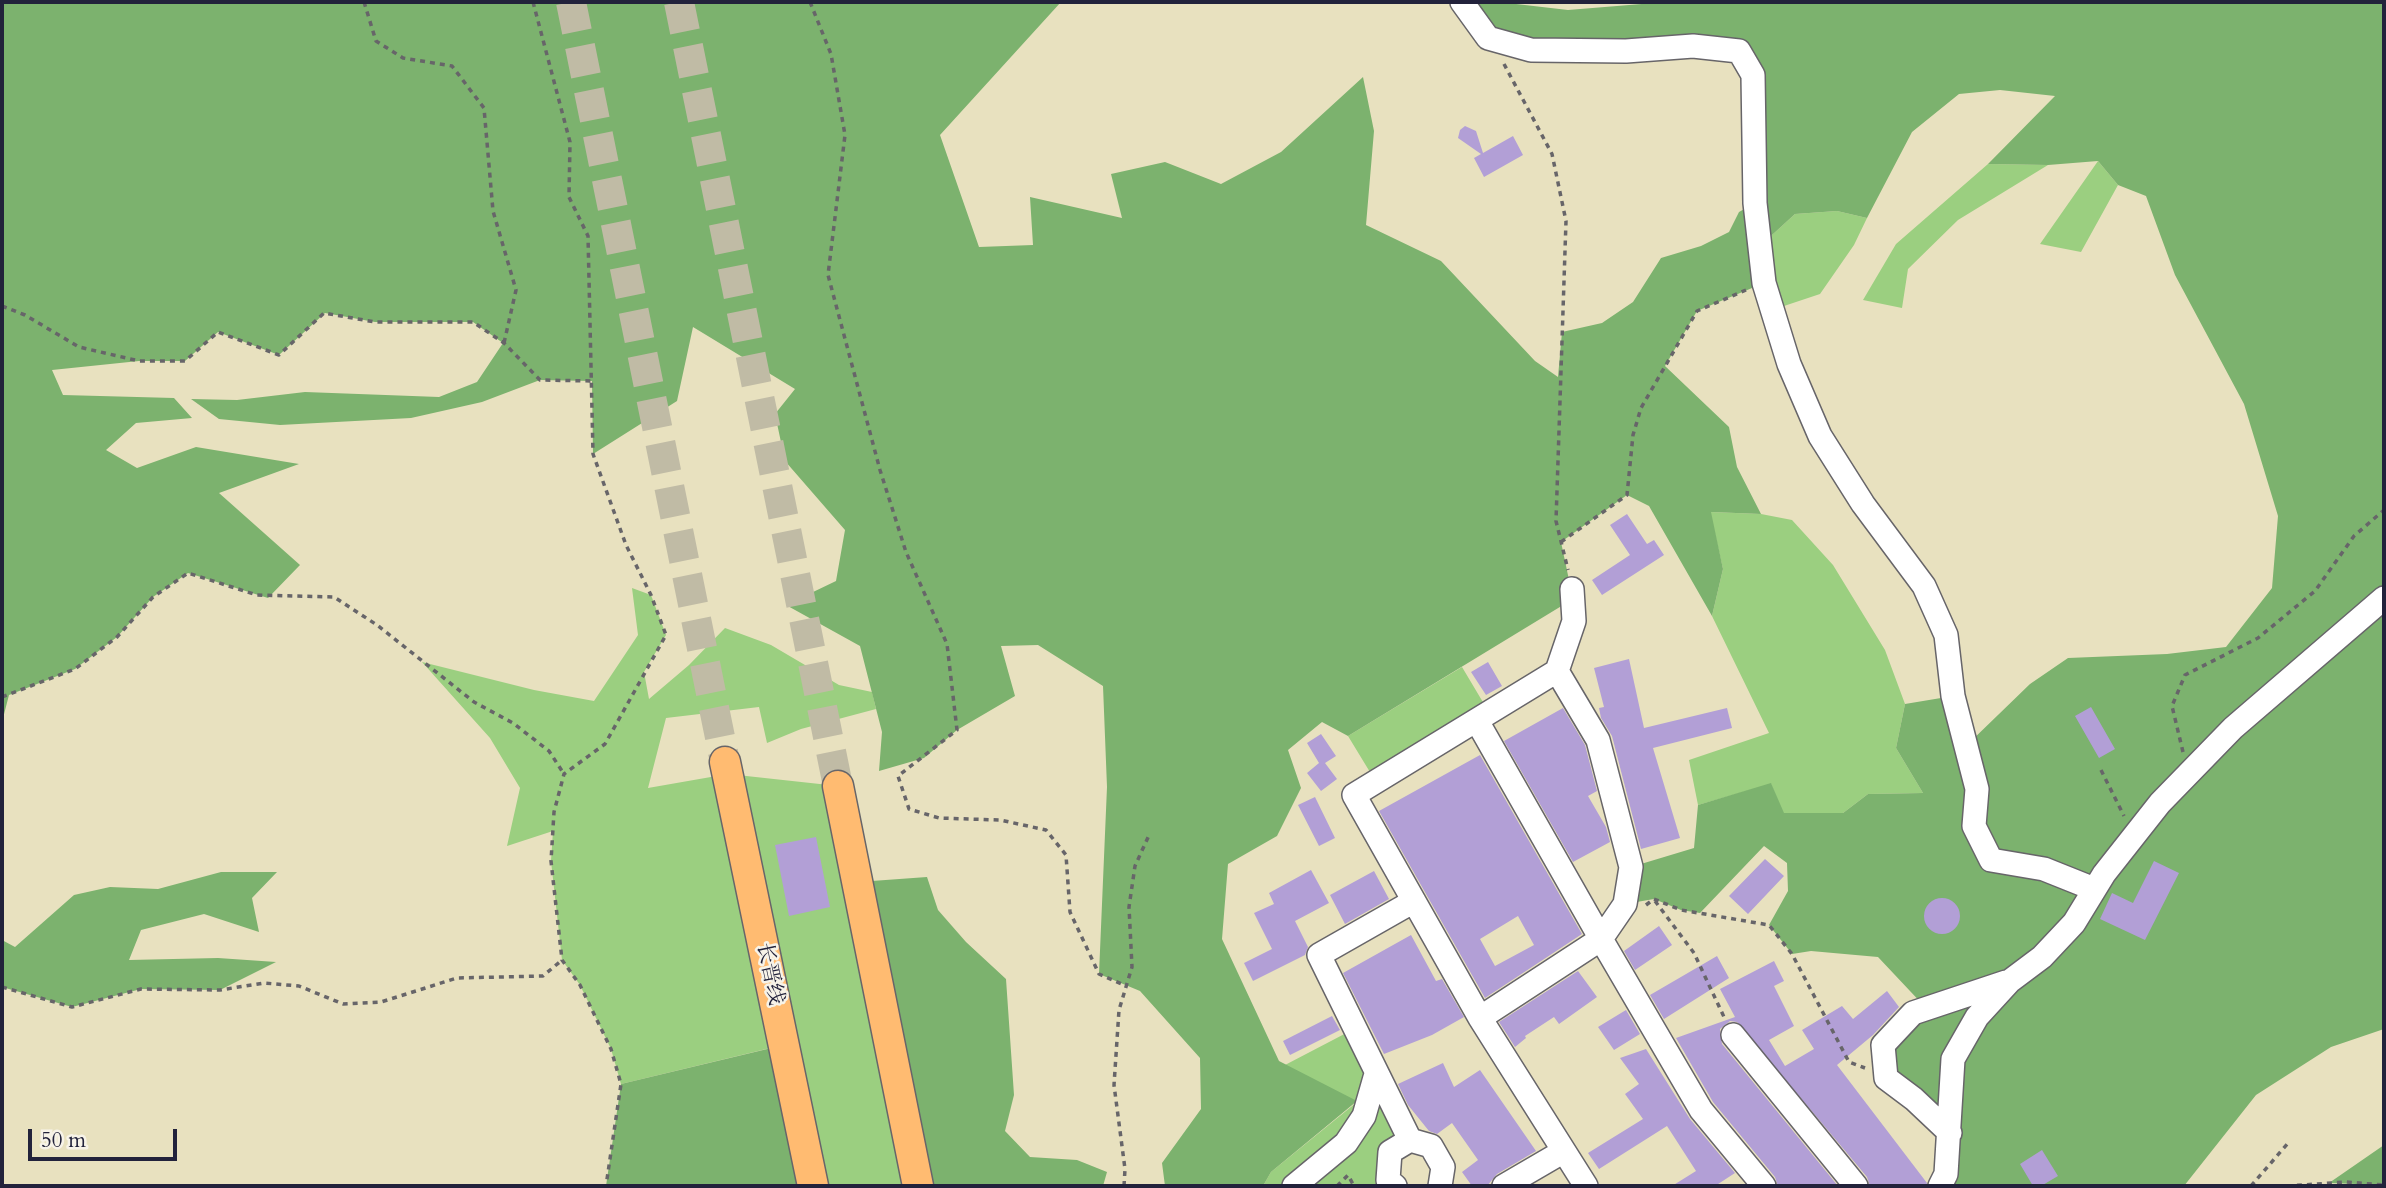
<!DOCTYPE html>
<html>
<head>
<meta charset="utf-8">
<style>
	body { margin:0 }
	#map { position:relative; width:2386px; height:1188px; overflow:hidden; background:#e8e1bf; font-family:Cardo,serif }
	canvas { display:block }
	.frame { position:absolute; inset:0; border:4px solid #22223b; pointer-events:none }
	.scale { position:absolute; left:28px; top:1129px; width:149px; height:32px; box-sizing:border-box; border:4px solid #22223b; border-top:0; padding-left:9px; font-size:21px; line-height:24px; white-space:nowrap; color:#22223b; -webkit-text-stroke:5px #f7f3e8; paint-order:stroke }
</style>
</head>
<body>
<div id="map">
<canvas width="2386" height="1188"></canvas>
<div class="frame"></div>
<div class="scale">50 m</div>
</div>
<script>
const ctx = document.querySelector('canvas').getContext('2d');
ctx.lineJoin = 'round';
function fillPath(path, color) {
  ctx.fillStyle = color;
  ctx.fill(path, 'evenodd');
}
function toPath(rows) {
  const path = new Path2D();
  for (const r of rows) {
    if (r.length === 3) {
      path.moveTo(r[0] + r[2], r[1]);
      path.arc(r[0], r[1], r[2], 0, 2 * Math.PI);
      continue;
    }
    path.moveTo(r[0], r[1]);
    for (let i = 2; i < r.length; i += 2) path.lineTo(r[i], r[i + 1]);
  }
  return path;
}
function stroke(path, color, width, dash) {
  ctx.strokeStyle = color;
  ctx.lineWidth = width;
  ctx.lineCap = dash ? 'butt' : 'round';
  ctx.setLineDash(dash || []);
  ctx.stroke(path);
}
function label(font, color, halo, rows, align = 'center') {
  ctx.font = font + ' Cardo,"Noto Serif SC",serif';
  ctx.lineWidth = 5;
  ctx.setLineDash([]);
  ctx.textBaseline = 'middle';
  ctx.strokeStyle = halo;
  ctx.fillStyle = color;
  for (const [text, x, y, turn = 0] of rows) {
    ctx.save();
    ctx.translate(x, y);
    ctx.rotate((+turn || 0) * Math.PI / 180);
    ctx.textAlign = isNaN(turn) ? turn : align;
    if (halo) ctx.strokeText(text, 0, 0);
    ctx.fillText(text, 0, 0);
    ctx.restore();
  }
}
fillPath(toPath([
	[2098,161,2118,185,2081,252,2040,244],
	[1988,164,2048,165,1958,220,1908,269,1902,308,1863,300,1896,244],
	[1837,211,1867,218,1854,245,1820,294,1772,310,1760,246,1795,214],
	[1710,512,1761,514,1792,520,1833,565,1885,650,1905,704,1896,748,1923,793,1868,794,1843,813,1783,813,1771,784,1698,805,1689,760,1769,733,1712,616,1723,569],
	[632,588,651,595,666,635,644,672,649,699,689,665,725,628,771,645,839,685,872,692,876,709,801,729,767,743,759,707,666,718,648,788,728,774,838,786,918,1186,813,1186,783,1045,621,1084,611,1049,580,985,562,960,551,861,553,831,507,846,520,788,490,738,422,662,534,690,594,701,638,635],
	[1462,667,1490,714,1376,782,1348,736],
	[1354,1029,1410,1140,1390,1152,1395,1186,1263,1186,1271,1172,1357,1102,1285,1065]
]), '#9bcf80');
fillPath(toPath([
	[2,2,1061,2,940,135,979,247,1033,245,1030,197,1122,218,1111,174,1165,162,1221,184,1281,152,1363,77,1374,131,1366,225,1441,261,1535,361,1558,377,1562,332,1602,323,1633,302,1661,258,1701,246,1729,232,1739,212,1755,203,1739,51,1488,38,1462,2,1499,2,1568,10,1666,2,2384,2,2384,1029,2331,1047,2256,1095,2184,1186,1951,1186,1950,1133,1886,1078,1883,1045,1926,1008,1878,957,1811,951,1792,954,1769,925,1788,891,1787,863,1764,846,1700,913,1681,910,1654,899,1625,904,1631,867,1694,848,1698,805,1771,783,1784,813,1843,813,1868,794,1923,793,1896,748,1905,704,1953,696,1967,745,2030,684,2068,658,2167,654,2226,647,2272,588,2278,516,2244,404,2175,275,2146,196,2118,185,2098,161,2048,165,1988,164,2055,96,2000,90,1959,94,1912,132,1867,218,1837,211,1795,214,1760,246,1764,283,1697,311,1665,366,1729,427,1737,467,1761,514,1711,512,1723,569,1712,616,1649,506,1627,495,1561,542,1573,599,1348,736,1322,722,1288,750,1301,788,1277,836,1228,864,1222,939,1279,1061,1357,1101,1271,1172,1263,1186,1165,1186,1162,1163,1201,1109,1200,1058,1140,991,1099,974,1107,787,1103,686,1038,645,1001,646,1015,696,957,730,924,758,879,771,882,732,860,646,786,605,836,581,845,530,785,461,775,414,795,389,693,327,677,401,593,454,592,381,540,380,482,402,411,418,280,425,219,419,191,399,237,400,305,392,439,397,477,382,503,343,473,322,375,322,325,313,279,355,218,332,185,361,139,361,52,370,63,395,174,398,192,418,136,423,106,450,137,468,196,447,299,464,219,493,300,565,268,598,188,573,153,597,117,637,75,669,9,695,2,722],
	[221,872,277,872,252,898,259,932,204,914,141,930,129,960,218,958,276,962,220,990,141,989,72,1007,2,987,2,940,15,947,74,895,110,887,158,889],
	[927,877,938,910,966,942,1006,979,1014,1095,1005,1131,1030,1157,1077,1160,1107,1172,1103,1186,918,1186,858,882],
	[784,1045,813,1186,606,1186,621,1084],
	[2384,1145,2384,1185,2329,1183]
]), '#7cb26e');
fillPath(toPath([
	[1465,126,1476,131,1483,153,1513,136,1523,155,1484,177,1474,158,1481,154,1458,138,1460,130],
	[1627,514,1647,544,1654,540,1664,555,1602,595,1592,580,1630,555,1610,525],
	[1629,659,1644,728,1727,708,1732,728,1653,748,1680,838,1641,849,1612,736,1601,718,1599,708,1604,707,1594,668],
	[1488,662,1502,686,1486,695,1471,672],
	[2091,707,2115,749,2099,758,2075,716],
	[1563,708,1585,745,1597,791,1588,796,1606,827,1610,842,1573,862,1504,741],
	[1321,734,1336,756,1325,763,1337,779,1321,791,1307,773,1319,763,1307,743],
	[1480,755,1582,934,1485,998,1379,811],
	[1518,916,1534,945,1495,966,1480,939],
	[1315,797,1335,838,1319,846,1298,805],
	[816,837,830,907,789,916,775,845],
	[1765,859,1784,876,1748,914,1729,896],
	[2154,861,2179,873,2145,940,2100,919,2112,893,2133,903],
	[1311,870,1329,903,1295,921,1308,947,1305,955,1253,981,1244,963,1272,949,1254,913,1274,904,1269,893],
	[1374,871,1389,899,1345,924,1330,895],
	[1942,916,18],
	[1659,926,1672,945,1635,970,1624,951],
	[1411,935,1436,981,1442,979,1464,1017,1432,1035,1384,1054,1343,973],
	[1717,956,1729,978,1664,1019,1650,995],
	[1774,961,1784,981,1774,986,1794,1026,1769,1040,1785,1066,1814,1049,1802,1030,1842,1006,1853,1019,1887,991,1899,1007,1873,1035,1837,1065,1927,1183,1926,1186,1870,1186,1867,1177,1737,1022,1730,1021,1720,1029,1722,1044,1838,1186,1778,1186,1775,1177,1713,1102,1676,1038,1735,1017,1720,989],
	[1578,971,1597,997,1559,1024,1554,1017,1525,1036,1526,1038,1515,1047,1499,1022],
	[1626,1010,1640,1034,1614,1050,1598,1027],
	[1332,1016,1340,1030,1290,1055,1283,1041],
	[1646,1049,1690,1119,1735,1173,1715,1186,1672,1186,1696,1171,1667,1126,1599,1169,1588,1153,1643,1119,1625,1094,1639,1084,1620,1058],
	[1443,1063,1454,1087,1480,1070,1536,1151,1497,1174,1487,1186,1472,1186,1462,1172,1478,1160,1452,1123,1437,1134,1429,1131,1408,1105,1398,1084],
	[2042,1150,2058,1176,2041,1186,2033,1186,2020,1164]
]), '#b29fd6');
stroke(toPath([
	[571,2,725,762],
	[679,2,838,786]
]), '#c0bba5', 30, [30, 15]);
const minor = toPath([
	[1462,2,1488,38,1531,50,1626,51,1693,46,1739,51,1753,75,1755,203,1764,283,1789,364,1820,436,1863,504,1924,586,1946,635,1953,696,1977,789,1974,826,1991,860,2044,869,2094,889],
	[1572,589,1574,621,1557,671,1354,795,1480,1018,1586,1186],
	[1557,671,1598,740,1631,867,1625,904,1601,939,1701,1110,1764,1186],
	[1477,721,1601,939,1480,1018],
	[1733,1035,1856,1186],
	[1950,1133,1914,1099,1886,1078,1883,1045,1913,1013,2006,982],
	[1410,1140,1319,955,1414,901],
	[1294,1186,1346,1143,1364,1116,1376,1074],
	[1395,1186,1388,1180,1390,1152,1410,1140,1431,1146,1443,1167,1440,1186],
	[1504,1186,1564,1151],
	[1940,1186,1946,1174,1953,1059,1977,1017,2010,981,2042,957,2074,923,2104,874,2160,803,2233,728,2384,598]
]);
const major = toPath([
	[725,762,813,1186],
	[838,786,918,1186]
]);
stroke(minor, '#676569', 26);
stroke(major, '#676569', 33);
stroke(toPath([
	[364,2,376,41,403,58,452,66,484,108,493,211,516,290,504,343],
	[533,2,570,142,569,197,588,236,593,454,626,545,651,595,666,635,605,744,564,774,554,812,551,861,562,960,580,985,611,1049,621,1084,606,1186],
	[810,2,831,54,845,135,828,275,880,470,906,552,947,644,957,730,898,776,909,809,939,818,1000,820,1046,830,1066,855,1070,912,1099,974,1126,986],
	[1504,64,1552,154,1566,221,1556,521,1568,570],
	[2,306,25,315,79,347,139,361,185,361,218,332,279,355,324,313,375,322,473,322,504,343,540,380,592,381],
	[1561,542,1627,495,1633,435,1641,408,1697,311,1746,290],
	[2,697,75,669,117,637,153,597,188,573,257,595,334,597,377,625,474,702,513,723,549,751,564,774],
	[2183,752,2172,706,2185,675,2258,638,2315,591,2354,536,2384,510],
	[2101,770,2124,816],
	[1655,901,1694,953,1724,1017],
	[1646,905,1654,899,1681,910,1769,925,1792,954,1849,1062,1865,1068],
	[2,987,72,1007,141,989,220,990,264,983,299,986,343,1004,381,1002,457,978,543,976,562,960],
	[1124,1186,1125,1169,1114,1085,1119,1010,1132,967,1129,907,1135,866,1150,833],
	[1337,1186,1348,1175,1354,1186],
	[2251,1186,2289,1142],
	[2287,1186,2346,1182,2384,1185]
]), '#676569', 3.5, [5, 5]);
stroke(minor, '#fff', 23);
stroke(major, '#ffbb71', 30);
label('21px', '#22223b', '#f7f3e8', [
	["长晋线",769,974,78]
]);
</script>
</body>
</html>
